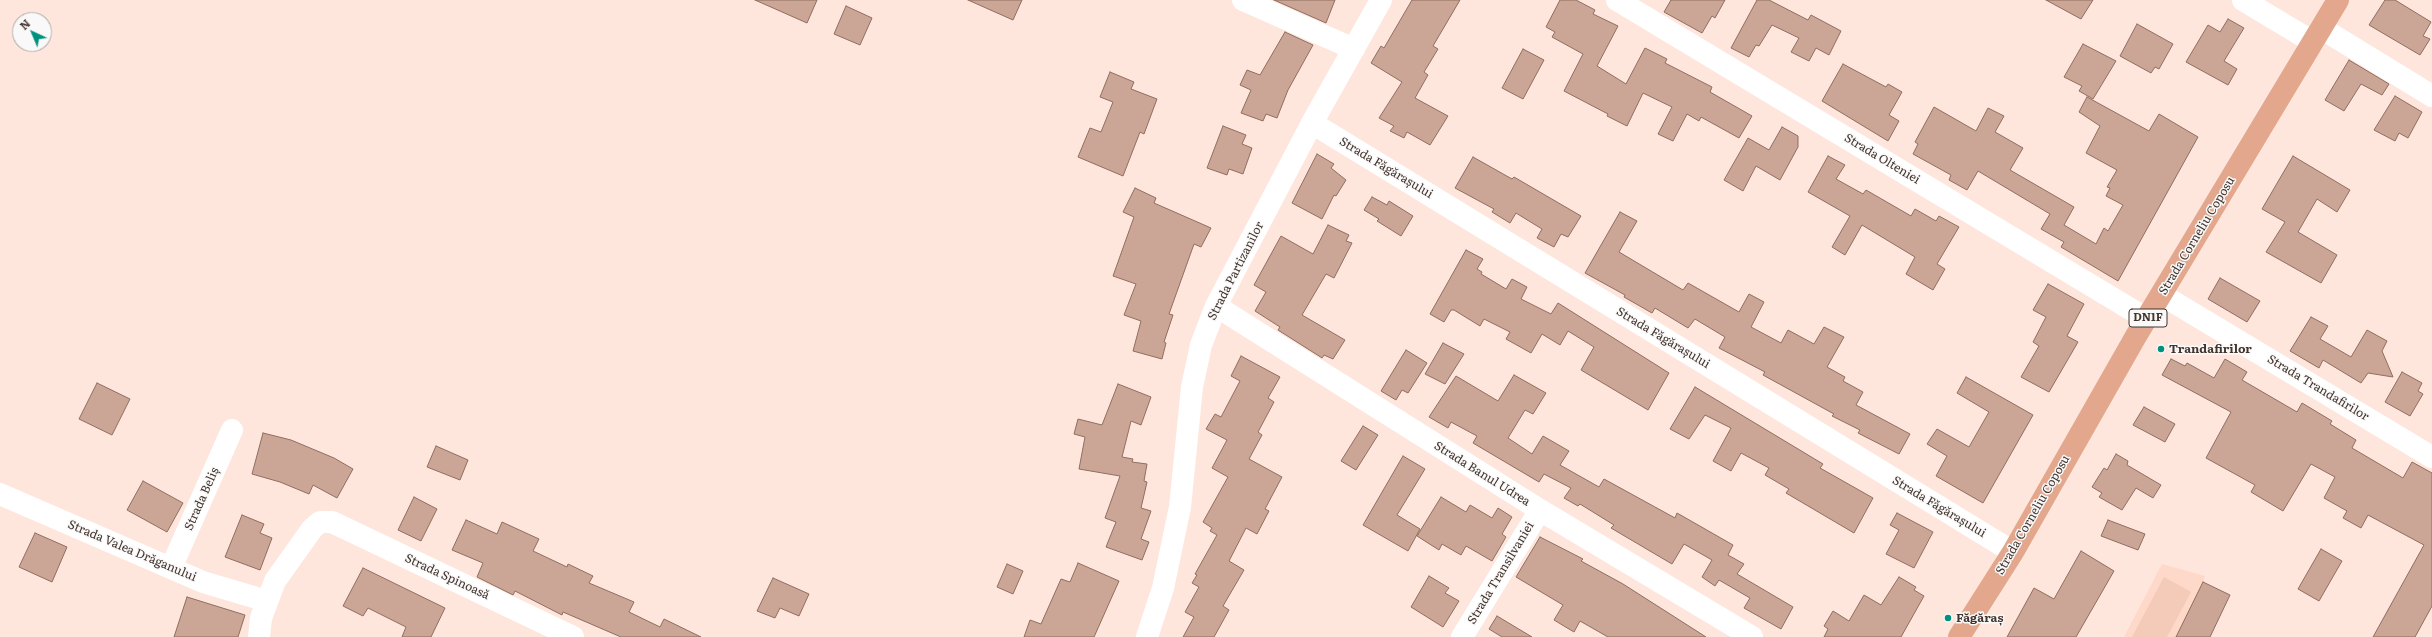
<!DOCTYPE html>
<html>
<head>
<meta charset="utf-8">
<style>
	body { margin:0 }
	#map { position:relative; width:2432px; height:637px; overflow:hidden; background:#fee6dc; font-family:Literata,serif }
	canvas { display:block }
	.north { position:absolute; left:12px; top:12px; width:40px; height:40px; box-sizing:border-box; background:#f9f9f9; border:1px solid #b0aaa7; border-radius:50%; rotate:316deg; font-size:11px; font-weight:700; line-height:16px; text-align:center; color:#43342d }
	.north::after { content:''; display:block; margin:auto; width:14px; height:18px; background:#00917e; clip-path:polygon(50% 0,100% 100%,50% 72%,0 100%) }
</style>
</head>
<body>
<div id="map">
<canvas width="2432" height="637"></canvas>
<div class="north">N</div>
</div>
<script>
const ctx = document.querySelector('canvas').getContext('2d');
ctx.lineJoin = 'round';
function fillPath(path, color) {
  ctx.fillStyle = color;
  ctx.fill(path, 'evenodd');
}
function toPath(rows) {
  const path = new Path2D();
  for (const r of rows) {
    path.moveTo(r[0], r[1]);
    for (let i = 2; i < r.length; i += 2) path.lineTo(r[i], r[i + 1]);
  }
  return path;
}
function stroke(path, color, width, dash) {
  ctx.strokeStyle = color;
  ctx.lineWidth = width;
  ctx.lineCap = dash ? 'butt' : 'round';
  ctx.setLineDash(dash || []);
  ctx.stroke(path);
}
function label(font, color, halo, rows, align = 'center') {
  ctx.font = font + ' Literata,serif';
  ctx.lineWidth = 3;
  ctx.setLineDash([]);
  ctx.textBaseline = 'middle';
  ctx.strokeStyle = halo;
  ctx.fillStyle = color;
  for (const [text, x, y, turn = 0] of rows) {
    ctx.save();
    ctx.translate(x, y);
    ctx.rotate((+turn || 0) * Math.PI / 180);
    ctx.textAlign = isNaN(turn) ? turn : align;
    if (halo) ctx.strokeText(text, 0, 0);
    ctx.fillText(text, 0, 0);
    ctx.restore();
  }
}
fillPath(toPath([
	[2162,564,2205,576,2185,637,2124,637]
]), '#fed8c8');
fillPath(toPath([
	[2164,577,2191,592,2167,637,2132,637]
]), '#f4cab9');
const building = toPath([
	[755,0,817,0,807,23,755,0],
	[968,0,1022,0,1013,20,968,0],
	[1274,0,1335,0,1326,23,1274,0],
	[1412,0,1460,0,1433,46,1438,49,1424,72,1428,75,1415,98,1448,116,1430,145,1407,132,1404,138,1390,131,1394,126,1379,118,1402,82,1371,63,1381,46,1384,48,1412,0],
	[1560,0,1576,0,1595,10,1593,14,1618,26,1597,66,1626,84,1645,48,1667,59,1665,63,1712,87,1710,92,1752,116,1739,138,1701,117,1699,121,1687,114,1673,141,1658,134,1672,107,1643,93,1627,126,1607,116,1608,114,1564,91,1583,54,1552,37,1555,32,1546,27,1560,0],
	[1671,0,1725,0,1715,18,1712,16,1702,33,1664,12,1671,0],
	[1757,0,1769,0,1808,20,1811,15,1841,31,1829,55,1816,48,1809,61,1791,52,1799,38,1772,25,1759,46,1756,45,1749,57,1731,48,1757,0],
	[2046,0,2093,0,2081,19,2046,0],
	[2385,0,2395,0,2431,22,2423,36,2430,39,2420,55,2369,25,2385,0],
	[846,6,872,18,860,45,834,34,846,6],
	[2228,19,2244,28,2224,61,2237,69,2228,85,2186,62,2208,25,2220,32,2228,19],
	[2137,24,2173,44,2159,69,2155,67,2151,73,2120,56,2137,24],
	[1285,32,1313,45,1288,90,1277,118,1266,114,1263,121,1241,113,1251,90,1240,85,1247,70,1260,75,1285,32],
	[2083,44,2116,61,2093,99,2079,91,2082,86,2064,77,2083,44],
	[1523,49,1544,60,1523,99,1502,88,1523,49],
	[2349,60,2389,84,2382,95,2361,84,2344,111,2325,100,2349,60],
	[1843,64,1886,87,1888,84,1902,92,1889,115,1899,121,1888,141,1822,101,1843,64],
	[1110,72,1134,82,1131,89,1157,99,1144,134,1140,132,1123,176,1078,157,1090,128,1101,132,1113,102,1100,97,1110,72],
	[2395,96,2422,112,2408,138,2399,133,2395,141,2374,130,2395,96],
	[2087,97,2149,131,2159,114,2198,137,2118,281,2061,247,2064,242,2041,229,2050,214,1978,171,1967,190,1949,180,1951,175,1913,154,1918,144,1915,142,1934,107,1976,131,1988,108,2004,116,1995,132,2023,148,2010,170,2074,207,2064,225,2096,244,2104,228,2108,231,2123,205,2106,196,2110,188,2107,187,2117,170,2086,153,2100,126,2079,112,2087,97],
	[1223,126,1246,135,1242,144,1252,148,1243,174,1229,169,1227,175,1207,168,1223,126],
	[1782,127,1798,136,1798,147,1780,180,1756,166,1743,191,1724,180,1748,138,1769,150,1782,127],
	[1317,154,1334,164,1331,168,1346,180,1336,196,1334,195,1322,219,1292,203,1317,154],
	[1828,156,1845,165,1836,179,1863,194,1866,190,1911,216,1915,209,1936,221,1939,216,1959,227,1937,264,1945,269,1933,290,1906,274,1915,257,1862,225,1845,255,1832,247,1850,216,1808,192,1828,156],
	[2293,156,2350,190,2337,212,2317,199,2298,232,2337,255,2321,283,2266,252,2285,222,2262,209,2293,156],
	[1473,157,1512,179,1514,177,1581,216,1568,237,1561,234,1554,247,1537,238,1542,229,1516,213,1510,223,1492,212,1494,209,1455,188,1473,157],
	[1135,188,1156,198,1154,203,1211,228,1201,247,1194,244,1169,314,1173,315,1164,342,1166,343,1162,359,1133,351,1141,321,1124,315,1136,284,1113,276,1134,217,1123,212,1135,188],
	[1372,197,1387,205,1389,201,1413,216,1401,236,1377,221,1379,219,1364,210,1372,197],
	[1620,212,1637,221,1619,252,1683,290,1688,283,1739,312,1749,294,1764,302,1751,327,1781,343,1788,330,1814,344,1824,327,1844,337,1827,367,1845,377,1843,381,1863,392,1856,405,1910,434,1899,454,1858,433,1860,430,1832,416,1834,414,1763,375,1765,372,1719,348,1725,337,1695,319,1688,328,1655,308,1652,313,1624,297,1625,295,1585,273,1620,212],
	[1328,225,1349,235,1346,241,1352,243,1334,278,1326,274,1302,315,1345,340,1333,359,1324,355,1322,358,1319,356,1278,330,1280,327,1255,311,1266,292,1254,285,1281,236,1313,254,1328,225],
	[1466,250,1483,259,1477,269,1482,272,1481,274,1506,289,1512,279,1527,287,1521,299,1551,314,1558,303,1669,373,1648,410,1581,370,1594,347,1568,331,1560,345,1542,334,1531,353,1506,339,1510,332,1484,319,1480,326,1454,310,1451,310,1444,322,1430,314,1466,250],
	[2220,278,2260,301,2247,322,2208,299,2220,278],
	[2048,284,2084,304,2067,336,2078,342,2049,392,2021,377,2039,346,2033,342,2046,317,2033,310,2048,284],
	[2311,317,2328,326,2320,339,2351,357,2367,330,2387,341,2382,351,2393,377,2368,373,2361,383,2323,360,2319,368,2290,351,2311,317],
	[1443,343,1464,354,1445,384,1425,374,1443,343],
	[1406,350,1427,363,1408,393,1402,390,1396,400,1381,391,1406,350],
	[1241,356,1280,377,1268,398,1274,402,1258,432,1262,435,1249,459,1282,477,1265,509,1269,511,1257,534,1246,528,1229,561,1244,570,1223,606,1229,610,1214,637,1183,637,1194,617,1185,612,1199,587,1192,583,1197,575,1195,574,1217,535,1210,531,1212,528,1203,522,1228,477,1212,468,1227,440,1206,429,1215,414,1221,417,1240,381,1231,376,1241,356],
	[2171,359,2185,366,2187,363,2214,378,2225,359,2247,372,2242,380,2297,412,2302,403,2332,421,2330,424,2356,440,2352,448,2403,478,2412,462,2432,473,2432,606,2415,637,2373,637,2424,545,2368,515,2361,528,2343,518,2347,511,2324,498,2335,477,2311,464,2283,511,2251,492,2255,485,2206,458,2231,412,2162,375,2171,359],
	[2402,372,2422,383,2418,391,2423,394,2410,416,2385,402,2402,372],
	[1514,375,1546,393,1533,414,1525,410,1508,438,1532,454,1543,436,1569,451,1560,465,1599,487,1604,479,1675,518,1677,513,1733,545,1728,555,1744,564,1737,574,1793,607,1781,629,1744,608,1750,598,1719,580,1715,586,1702,577,1712,560,1684,544,1672,564,1611,528,1614,525,1580,504,1578,506,1564,498,1571,488,1544,474,1539,482,1473,443,1477,436,1451,422,1448,428,1429,417,1456,376,1498,401,1514,375],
	[1966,377,2033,415,1983,503,1936,476,1947,456,1927,444,1937,429,1969,447,1989,412,1957,393,1966,377],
	[97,383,130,399,112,435,79,419,97,383],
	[1118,384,1151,397,1141,425,1131,421,1122,457,1133,459,1132,462,1147,464,1144,481,1147,482,1141,508,1151,511,1141,539,1149,542,1142,560,1106,547,1116,522,1105,518,1120,476,1079,469,1085,437,1074,434,1078,419,1102,425,1118,384],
	[1695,387,1823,464,1820,468,1873,498,1854,533,1786,493,1789,489,1765,475,1769,468,1741,453,1731,471,1713,461,1731,428,1705,415,1689,439,1670,429,1695,387],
	[2144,407,2175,424,2165,442,2133,425,2144,407],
	[1363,426,1378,435,1356,470,1341,461,1363,426],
	[263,433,291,440,334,458,353,469,337,498,313,485,309,494,280,482,252,474,263,433],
	[436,446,468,460,460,480,427,467,436,446],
	[2116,454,2128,461,2127,465,2161,485,2153,498,2136,488,2122,510,2099,497,2102,493,2092,487,2104,468,2107,470,2116,454],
	[1403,456,1425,469,1397,515,1420,529,1408,551,1363,525,1403,456],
	[143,481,183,503,167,532,127,510,143,481],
	[414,497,437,509,421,541,398,530,414,497],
	[1441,497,1466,512,1470,505,1492,518,1498,508,1512,517,1502,534,1506,537,1492,561,1466,546,1461,555,1442,544,1439,550,1417,536,1441,497],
	[1897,513,1933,532,1914,568,1886,554,1899,530,1890,525,1897,513],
	[242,515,264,524,260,533,272,538,260,570,225,557,242,515],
	[466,520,497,534,502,522,539,539,533,551,567,567,568,564,593,576,589,583,634,602,629,612,660,627,664,619,701,637,621,637,563,612,562,615,515,591,513,595,477,577,483,563,452,550,466,520],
	[2108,520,2145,534,2138,550,2101,536,2108,520],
	[35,533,67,547,52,582,19,567,35,533],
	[1540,537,1583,559,1581,561,1623,584,1706,637,1608,637,1580,621,1574,632,1554,620,1563,605,1516,577,1540,537],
	[2321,549,2342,561,2319,601,2298,589,2321,549],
	[2081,551,2114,571,2076,637,2007,637,2034,588,2054,599,2081,551],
	[1078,563,1119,581,1094,637,1024,637,1030,620,1041,624,1061,579,1070,582,1078,563],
	[1007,564,1023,571,1013,594,997,587,1007,564],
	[363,568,445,608,431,637,402,637,406,627,368,608,363,616,343,606,363,568],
	[1429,576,1449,588,1445,593,1459,601,1443,627,1411,607,1429,576],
	[1899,577,1916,587,1914,590,1924,596,1901,637,1824,637,1828,629,1824,626,1833,611,1849,621,1864,595,1881,605,1899,577],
	[773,578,809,594,799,616,780,608,775,618,757,611,773,578],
	[2203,582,2230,595,2210,637,2176,637,2203,582],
	[187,597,245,615,238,637,174,637,187,597],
	[1497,616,1532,637,1502,637,1489,629,1497,616]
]);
fillPath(building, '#cba696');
stroke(building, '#906d5f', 1);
stroke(toPath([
	[1243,0,1354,49],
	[1617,0,2147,319],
	[2243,0,2313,42],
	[2321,28,2432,96],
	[1312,123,2013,552],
	[2162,295,2432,457],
	[1216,306,1540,510,1752,637],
	[0,494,203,582,267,601],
	[171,568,232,430],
	[259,637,261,618,275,581,312,529,320,522,332,522,573,637],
	[1147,637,1163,588,1180,507,1192,387,1201,345,1216,306,1312,123,1381,0],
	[1462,637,1540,510]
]), '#fff', 22);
stroke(toPath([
	[1959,637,2013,552,2136,336,2338,0]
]), '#e2a78c', 22);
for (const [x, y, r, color] of [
	[2161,349,4,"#00917e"],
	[1948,618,4,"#00917e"]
]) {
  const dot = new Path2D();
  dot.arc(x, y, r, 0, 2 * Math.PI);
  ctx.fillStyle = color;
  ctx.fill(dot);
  stroke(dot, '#f9f9f9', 1.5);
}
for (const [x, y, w] of [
	[2148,318,38]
]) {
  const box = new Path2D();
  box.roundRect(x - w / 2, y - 9, w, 18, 3);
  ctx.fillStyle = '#f9f9f9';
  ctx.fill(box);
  stroke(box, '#43342d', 1);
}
label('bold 11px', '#43342d', null, [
	["DN1F",2148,318]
]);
label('12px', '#43342d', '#f9f9f9', [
	["Strada Olteniei",1882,159,31],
	["Strada Făgărașului",1386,168,31],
	["Strada Corneliu Coposu",2197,236,-59],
	["Strada Partizanilor",1236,271,-63],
	["Strada Făgărașului",1663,338,31],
	["Strada Trandafirilor",2318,388,31],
	["Strada Banul Udrea",1482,474,32],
	["Strada Beliș",202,499,-66],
	["Strada Făgărașului",1939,507,31],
	["Strada Corneliu Coposu",2033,515,-60],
	["Strada Valea Drăganului",132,551,23],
	["Strada Transilvaniei",1501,573,-59],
	["Strada Spinoasă",447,577,25]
]);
label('bold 12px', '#43342d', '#f9f9f9', [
	["Trandafirilor",2169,349],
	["Făgăraș",1956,618]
], 'left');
</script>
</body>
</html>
